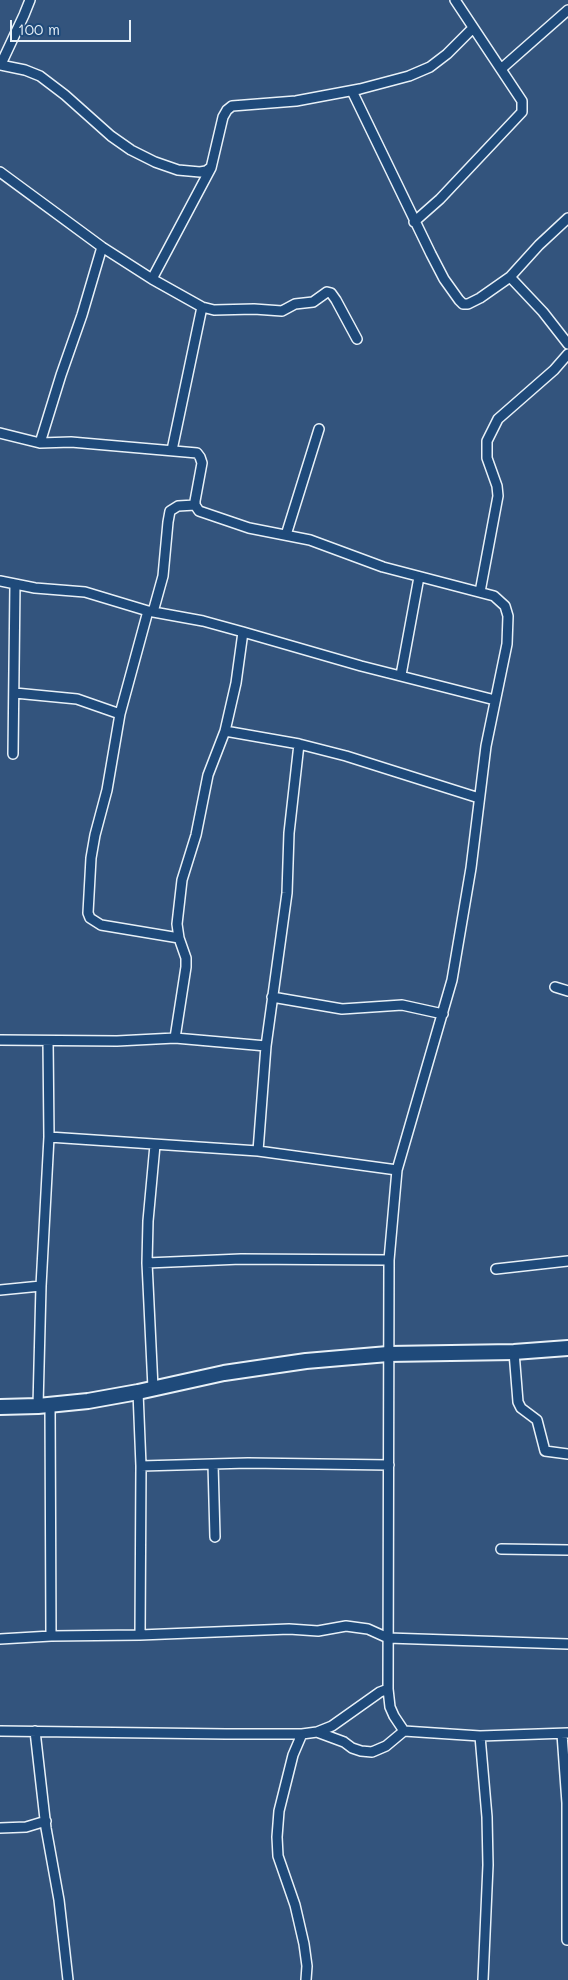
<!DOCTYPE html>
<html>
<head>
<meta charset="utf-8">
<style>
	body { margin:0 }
	#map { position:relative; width:568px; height:1980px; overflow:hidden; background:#33547d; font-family:Mali,sans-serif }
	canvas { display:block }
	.scale { position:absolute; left:10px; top:20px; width:121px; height:22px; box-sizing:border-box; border:2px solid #e8f1f8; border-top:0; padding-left:6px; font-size:15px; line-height:18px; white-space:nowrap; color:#e8f1f8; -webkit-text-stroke:4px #1f4a7a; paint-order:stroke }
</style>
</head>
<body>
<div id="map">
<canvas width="568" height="1980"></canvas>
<div class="scale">100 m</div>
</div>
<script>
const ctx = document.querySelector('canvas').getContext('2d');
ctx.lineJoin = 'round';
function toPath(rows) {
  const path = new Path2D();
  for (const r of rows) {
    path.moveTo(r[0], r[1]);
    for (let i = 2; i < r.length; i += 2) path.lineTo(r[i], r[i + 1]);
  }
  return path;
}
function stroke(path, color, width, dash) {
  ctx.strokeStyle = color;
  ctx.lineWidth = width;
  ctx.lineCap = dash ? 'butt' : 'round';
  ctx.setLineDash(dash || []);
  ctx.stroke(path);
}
const street = toPath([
	[1,64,24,15,30,0],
	[0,65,25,70,40,76,65,95,111,136,131,150,155,162,178,170,200,172,206,171,210,168],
	[501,69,568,10],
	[352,91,431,254,444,279,459,300,463,304,468,304,480,298,510,277,539,245,568,218],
	[0,172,102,247,152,279,202,307,214,310,254,309,282,311,295,304,313,302,327,292,331,293,336,300,357,339],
	[414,222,440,199,522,112,522,101,455,0],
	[510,277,543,312,568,344],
	[152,279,211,168,223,117,227,110,232,106,296,101,360,89,409,76,430,67,447,54,472,29],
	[0,433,40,443,71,442,197,453,200,457,202,463,195,501,195,505,199,511,249,528,310,540,383,567,494,596,505,606,508,616,507,644,486,746,471,868,452,980,397,1170,389,1260,388,1689],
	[40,443,61,375,82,315,102,247],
	[172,450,202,307],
	[286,535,319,429],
	[0,581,35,588,85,592,148,611],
	[480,592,498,496,497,486,487,458,487,441,498,419,554,370,568,354],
	[153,612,163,576,168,522,170,511,178,506,195,505],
	[401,675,419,577],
	[15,693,77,699,120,714],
	[225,731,299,744,346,756,479,798],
	[13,754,15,584],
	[179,938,101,925,90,918,88,913,91,858,95,835,107,790,120,714,148,611,203,621,243,632],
	[555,987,568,991],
	[272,997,342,1009,402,1005,443,1014],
	[175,1038,186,967,186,958,179,938,177,924,182,880,196,835,208,775,225,731,236,683,243,632,361,666,495,700],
	[0,1040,117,1041,175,1038,266,1046],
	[49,1137,258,1151,397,1170],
	[258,1151,266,1046,287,893,289,833,299,744],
	[147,1263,241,1259,389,1260],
	[496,1269,568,1261],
	[0,1290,41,1286],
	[514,1352,518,1402,521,1408,537,1420,545,1451,568,1454],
	[153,1388,147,1263,148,1221,155,1145],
	[138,1392,141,1466,140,1635],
	[50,1405,51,1636],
	[38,1406,41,1286,49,1137,48,1041],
	[213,1464,215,1537],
	[141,1466,248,1463,389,1465],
	[501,1549,568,1550],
	[0,1639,51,1636,140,1635,289,1629,318,1631,346,1626,368,1629,388,1638,568,1644],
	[388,1689,390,1707,394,1716,404,1731,386,1746,372,1752,361,1751,352,1748,344,1742,317,1732,332,1726,380,1692,388,1689],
	[0,1731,226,1734,302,1734,317,1732],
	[35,1731,46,1828,59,1900,68,1980],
	[404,1731,480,1736,568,1733],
	[302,1734,293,1755,279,1811,277,1837,278,1856,295,1905,304,1944,307,1966,306,1980],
	[562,1734,567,1803,567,1940],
	[480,1736,487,1817,488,1865,483,1980],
	[0,1828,26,1827,46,1821]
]);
const secondary = toPath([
	[0,1407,38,1406,88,1401,138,1392,224,1373,306,1361,388,1354,514,1352,568,1348]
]);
stroke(street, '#e8f1f8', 12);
stroke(secondary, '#e8f1f8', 18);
stroke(street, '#1f4a7a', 9);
stroke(secondary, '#1f4a7a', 14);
</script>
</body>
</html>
